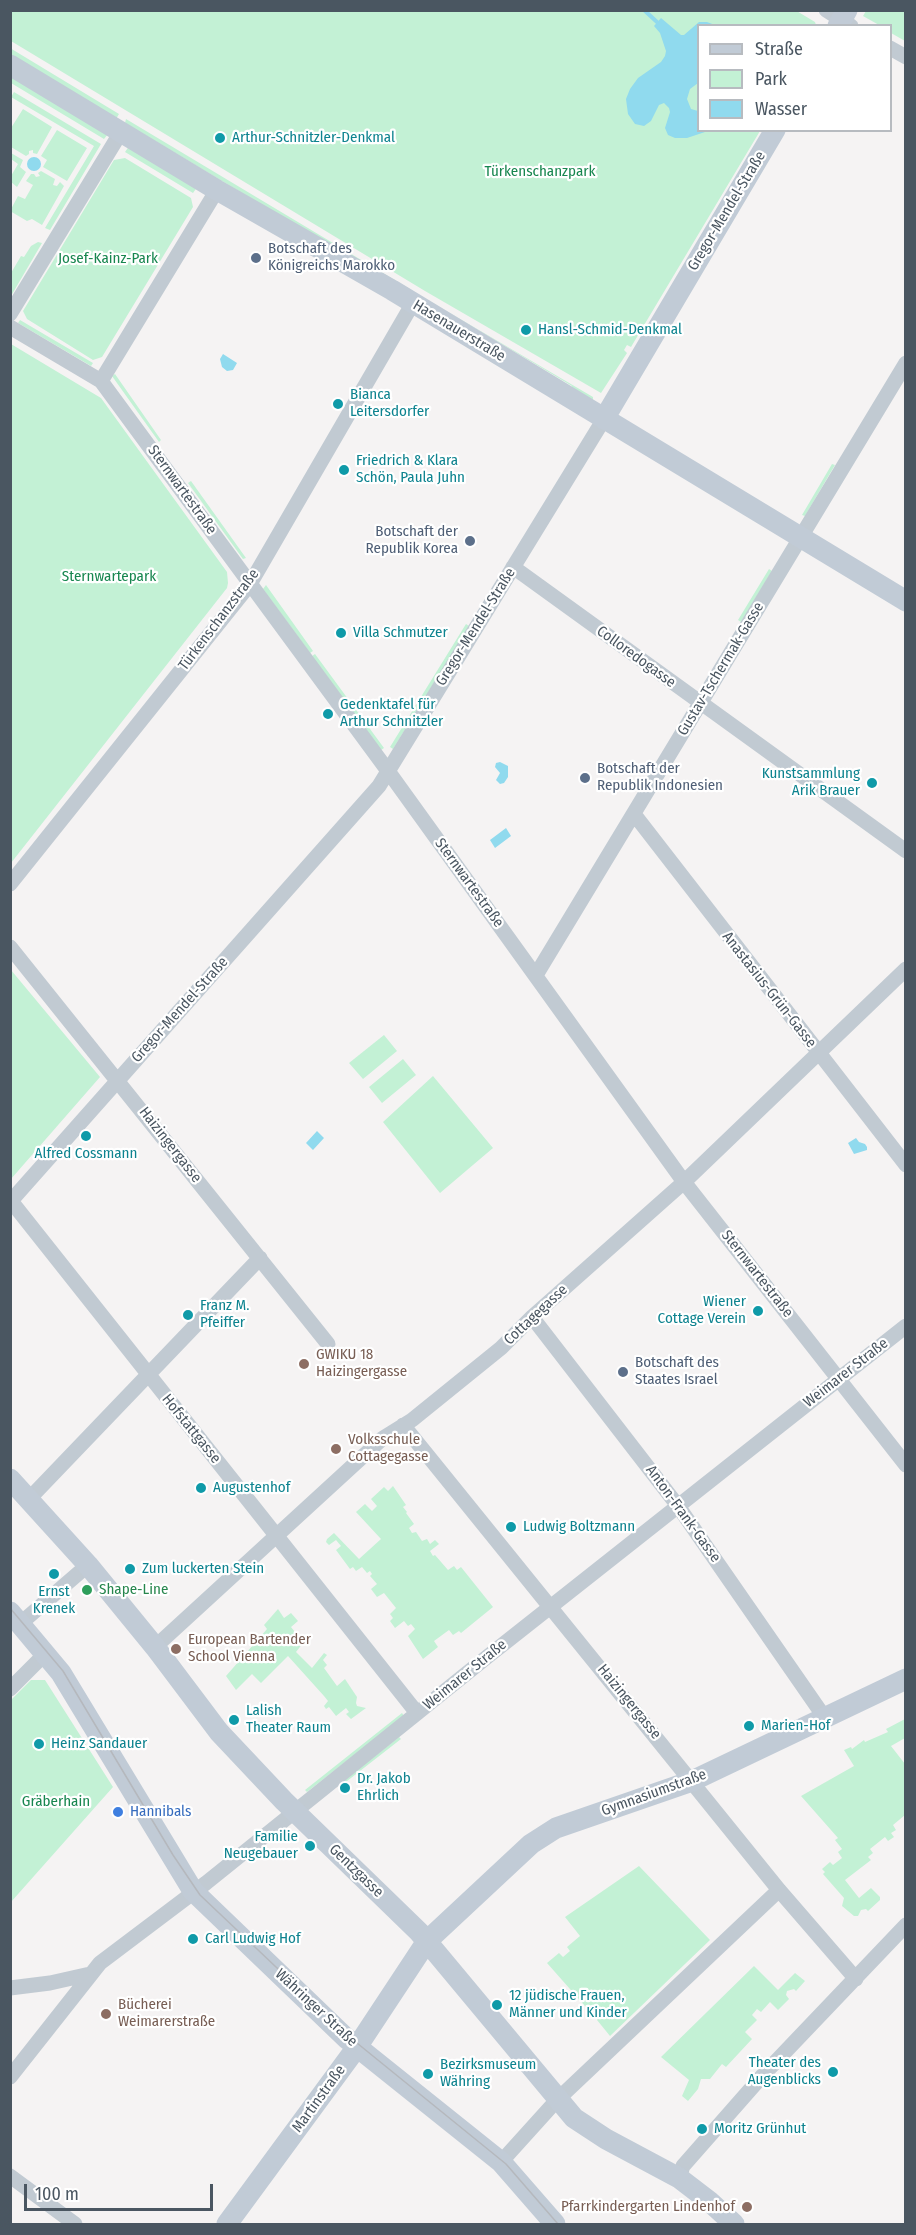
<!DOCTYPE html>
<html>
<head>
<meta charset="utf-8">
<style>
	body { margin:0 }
	#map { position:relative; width:916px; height:2235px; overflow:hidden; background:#f5f3f3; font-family:"Fira Sans Condensed",sans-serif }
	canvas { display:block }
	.frame { position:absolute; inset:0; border:12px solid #4a5661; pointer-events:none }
	.legend { position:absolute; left:697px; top:24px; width:195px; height:108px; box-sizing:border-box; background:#fff; border:2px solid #b7bbc0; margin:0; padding:8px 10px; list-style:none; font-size:18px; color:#4a5661 }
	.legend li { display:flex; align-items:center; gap:12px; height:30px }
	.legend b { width:30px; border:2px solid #b7bbc0 }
	.scale { position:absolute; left:24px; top:2184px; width:189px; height:27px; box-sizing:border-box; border:3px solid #4a5661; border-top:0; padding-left:8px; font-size:18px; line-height:21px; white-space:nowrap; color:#4a5661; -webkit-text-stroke:4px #fff; paint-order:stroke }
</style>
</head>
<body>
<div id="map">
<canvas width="916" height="2235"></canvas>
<div class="frame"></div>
<ul class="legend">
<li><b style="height:8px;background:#c1cbd6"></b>Straße</li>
<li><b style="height:16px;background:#c3f1d5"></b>Park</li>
<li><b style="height:16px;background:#90daee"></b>Wasser</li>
</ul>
<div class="scale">100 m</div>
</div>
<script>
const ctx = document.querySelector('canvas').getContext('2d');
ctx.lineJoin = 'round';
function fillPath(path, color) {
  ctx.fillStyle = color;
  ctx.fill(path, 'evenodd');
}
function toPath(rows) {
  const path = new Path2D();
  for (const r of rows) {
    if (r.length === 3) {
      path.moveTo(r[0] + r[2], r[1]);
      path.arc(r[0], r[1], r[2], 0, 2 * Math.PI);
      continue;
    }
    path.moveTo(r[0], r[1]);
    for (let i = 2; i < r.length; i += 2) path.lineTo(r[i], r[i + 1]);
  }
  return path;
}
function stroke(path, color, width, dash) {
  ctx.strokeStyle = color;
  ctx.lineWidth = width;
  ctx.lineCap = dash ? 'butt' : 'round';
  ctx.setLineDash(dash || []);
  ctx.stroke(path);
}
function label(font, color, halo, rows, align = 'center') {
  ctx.font = font + ' "Fira Sans Condensed",sans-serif';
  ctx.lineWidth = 4.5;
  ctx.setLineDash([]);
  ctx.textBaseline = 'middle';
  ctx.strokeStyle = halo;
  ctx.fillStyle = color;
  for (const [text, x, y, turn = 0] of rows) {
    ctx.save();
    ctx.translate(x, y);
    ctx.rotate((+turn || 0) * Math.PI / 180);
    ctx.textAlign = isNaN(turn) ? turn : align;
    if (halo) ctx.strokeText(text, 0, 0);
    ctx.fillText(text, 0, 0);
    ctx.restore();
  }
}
fillPath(toPath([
	[795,10,815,22,816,25,698,26,698,130,760,131,631,347,627,345,624,350,627,353,601,393,425,291,11,41,10,11],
	[866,11,905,11,905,41,891,33,890,26,879,25,863,16],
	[10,48,119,114,116,119,11,55],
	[10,74,108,134,104,139,11,83],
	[14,92,101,144,50,230,45,228,94,146,11,97],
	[23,109,52,127,37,154,33,153,33,150,29,151,29,154,26,156,11,147,11,128],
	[126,119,413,291,411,294,125,123],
	[57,130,87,148,67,181,43,167,47,160,41,156],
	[130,145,198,186,193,193,125,152],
	[11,153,23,160,20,167,26,172,17,187,11,182,11,176,18,164,11,159],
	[125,158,191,198,193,207,102,357,93,360,27,319,23,311,114,160],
	[41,171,55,179,53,185,57,186,60,182,64,186,42,225,32,219,27,221,10,211,18,196,25,199,33,185,26,181,31,174,34,174,36,177,40,176,38,173],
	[38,242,42,243,11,296,11,273,21,256,24,257,31,246],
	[421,296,593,397,593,402,571,389,572,386],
	[20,320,93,363,91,366,18,323],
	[11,344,101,398,227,572,228,583,227,588,11,863],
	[115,374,161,440,159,442,112,376],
	[832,464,835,465,805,516,802,515],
	[191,481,246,558,243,559,188,483],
	[769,569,772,571,741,622,738,620],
	[266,585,313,651,310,653,263,589],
	[466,624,469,626,393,749,390,747],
	[315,654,384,748,381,750,312,656],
	[11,970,100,1077,11,1179],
	[384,1035,397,1051,363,1079,349,1063],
	[403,1059,416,1075,382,1103,369,1087],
	[433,1076,493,1148,440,1193,383,1122],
	[393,1486,406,1505,403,1507,407,1512,406,1513,414,1524,409,1528,412,1533,416,1532,422,1541,427,1539,430,1544,435,1540,439,1544,430,1551,433,1556,435,1555,448,1570,454,1566,457,1570,461,1567,493,1607,461,1633,459,1631,453,1635,449,1630,434,1641,438,1647,423,1659,408,1636,415,1629,411,1624,408,1626,404,1621,395,1628,390,1621,393,1618,390,1614,396,1608,384,1593,377,1597,371,1589,377,1584,370,1576,372,1574,370,1571,367,1573,362,1567,356,1571,353,1567,350,1569,336,1550,341,1546,336,1540,329,1545,326,1542,327,1539,334,1533,359,1559,381,1539,356,1512,365,1504,372,1511,377,1506,371,1499,384,1487,388,1491],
	[278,1609,284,1618,291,1613,298,1621,291,1627,302,1641,308,1635,311,1638,305,1644,303,1643,296,1652,312,1668,324,1653,327,1655,323,1660,327,1665,324,1668,337,1686,345,1679,357,1697,356,1703,357,1706,366,1708,351,1719,346,1714,349,1712,346,1708,336,1716,329,1707,326,1709,324,1706,328,1701,324,1696,288,1656,261,1683,252,1674,236,1690,226,1676,267,1629,264,1625],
	[31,1680,45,1680,113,1787,11,1902,11,1700],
	[402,1713,404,1716,307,1792,305,1790],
	[905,1719,905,1738,891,1746,905,1764,905,1815,893,1825,896,1830,891,1833,894,1837,888,1841,885,1837,870,1849,873,1853,868,1857,871,1860,845,1880,859,1898,871,1888,880,1897,880,1900,868,1911,866,1909,861,1910,858,1916,854,1916,842,1906,844,1898,823,1874,825,1872,822,1869,830,1862,833,1865,842,1858,838,1852,842,1849,835,1840,838,1838,801,1796,854,1766,844,1750,851,1747,852,1749,864,1740,865,1742,888,1732,886,1729],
	[399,1737,401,1739,342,1785,341,1783],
	[639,1866,710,1940,610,2036,597,2020,598,2018,594,2013,592,2014,547,1963,559,1953,563,1957,570,1951,567,1947,580,1936,565,1917],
	[754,1966,778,1990,795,1973,805,1981,796,1991,794,1989,787,1991,786,1995,789,1999,778,2010,770,2002,761,2012,757,2009,752,2015,757,2020,745,2032,752,2039,726,2067,722,2064,710,2079,701,2079,698,2089,688,2101,682,2096,689,2080,661,2057]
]), '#c3f1d5');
fillPath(toPath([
	[661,18,681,35,684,35,699,22,707,22,715,25,698,26,698,83,690,89,687,99,691,109,698,111,698,130,708,131,687,138,675,138,668,135,665,128,670,112,669,108,664,103,659,105,651,121,644,126,635,124,628,114,626,99,630,89,638,78,661,62,665,56,666,51,660,33,654,26],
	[34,164,7],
	[223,354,237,363,233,370,227,371,222,367,220,359],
	[500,762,508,766,508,777,504,783,500,784,496,780,500,773,495,767,496,763],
	[506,828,511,836,495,848,490,840],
	[317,1131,324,1138,313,1150,306,1143],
	[856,1138,859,1142,865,1144,867,1147,867,1150,854,1154,848,1143]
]), '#90daee');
stroke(toPath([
	[644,10,657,22]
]), '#90daee', 4);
stroke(toPath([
	[826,10,851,26],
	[890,48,906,57],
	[10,314,121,132],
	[10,327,101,381,388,771,684,1182,906,1465],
	[101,381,217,190],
	[513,567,906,851],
	[634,814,906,1165],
	[10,884,250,584,413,303],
	[10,947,328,1344],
	[536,975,906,363],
	[11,1201,417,1713],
	[10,1202,379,786,604,419],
	[532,1317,678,1506,825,1718],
	[403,1425,779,1890,856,1979],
	[29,1499,260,1258],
	[21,1623,88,1565],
	[155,1647,383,1438,412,1420,501,1348,532,1317,684,1182,906,969],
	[10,1689,46,1653],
	[10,1988,50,1983,90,1974],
	[10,2077,100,1963,206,1883,487,1657,906,1326],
	[501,2162,557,2100,779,1890],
	[10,2176,75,2224],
	[679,2178,683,2166,763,2075,906,1925]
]), '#c1cad2', 15);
stroke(toPath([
	[838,26,847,10],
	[10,65,217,190,392,290,906,601],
	[604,419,775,130],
	[10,1479,88,1565,155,1647,219,1732,284,1801,419,1932,574,2118,606,2139,679,2178,709,2201,734,2224],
	[10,1612,61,1673,193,1891,346,2038,501,2162,555,2224],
	[227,2224,357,2047,427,1941,531,1844,556,1828,692,1781,906,1679]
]), '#c1cbd6', 21);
stroke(toPath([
	[10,1608,63,1671,173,1855,200,1895,352,2039,506,2164,558,2224]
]), '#b5b8bd', 1.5);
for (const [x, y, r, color] of [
	[220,138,6,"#0f9aa8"],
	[256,258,6,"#5c6f8a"],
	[526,330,6,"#0f9aa8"],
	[338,404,6,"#0f9aa8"],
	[344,470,6,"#0f9aa8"],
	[470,541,6,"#5c6f8a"],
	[341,633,6,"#0f9aa8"],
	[328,714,6,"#0f9aa8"],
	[585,778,6,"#5c6f8a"],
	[872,783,6,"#0f9aa8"],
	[86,1136,6,"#0f9aa8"],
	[758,1311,6,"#0f9aa8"],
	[188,1315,6,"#0f9aa8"],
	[304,1364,6,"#8d6e63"],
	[623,1372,6,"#5c6f8a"],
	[336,1449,6,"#8d6e63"],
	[201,1488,6,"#0f9aa8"],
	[511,1527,6,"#0f9aa8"],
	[130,1569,6,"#0f9aa8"],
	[54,1574,6,"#0f9aa8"],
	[87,1590,6,"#2e9e5b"],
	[176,1649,6,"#8d6e63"],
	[234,1720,6,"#0f9aa8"],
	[749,1726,6,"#0f9aa8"],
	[39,1744,6,"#0f9aa8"],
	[345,1788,6,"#0f9aa8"],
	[118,1812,6,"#3f7fe0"],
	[310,1846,6,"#0f9aa8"],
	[193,1939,6,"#0f9aa8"],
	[497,2005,6,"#0f9aa8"],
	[106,2014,6,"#8d6e63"],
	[833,2072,6,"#0f9aa8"],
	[428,2074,6,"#0f9aa8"],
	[702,2129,6,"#0f9aa8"],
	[747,2207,6,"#8d6e63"]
]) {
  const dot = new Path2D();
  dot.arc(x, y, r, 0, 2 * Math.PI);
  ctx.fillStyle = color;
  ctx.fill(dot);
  stroke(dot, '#fff', 2);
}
label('15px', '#0d838f', '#fff', [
	["Arthur-Schnitzler-Denkmal",232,138],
	["Hansl-Schmid-Denkmal",538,330],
	["Bianca",350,395],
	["Leitersdorfer",350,412],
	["Friedrich & Klara",356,461],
	["Schön, Paula Juhn",356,478],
	["Villa Schmutzer",353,633],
	["Gedenktafel für",340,705],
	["Arthur Schnitzler",340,722],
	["Kunstsammlung",860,774,"right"],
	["Arik Brauer",860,791,"right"],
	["Alfred Cossmann",86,1154,"center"],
	["Wiener",746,1302,"right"],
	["Cottage Verein",746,1319,"right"],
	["Franz M.",200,1306],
	["Pfeiffer",200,1323],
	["Augustenhof",213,1488],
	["Ludwig Boltzmann",523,1527],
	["Zum luckerten Stein",142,1569],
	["Ernst",54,1592,"center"],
	["Krenek",54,1609,"center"],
	["Lalish",246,1711],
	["Theater Raum",246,1728],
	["Marien-Hof",761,1726],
	["Heinz Sandauer",51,1744],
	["Dr. Jakob",357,1779],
	["Ehrlich",357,1796],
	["Familie",298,1837,"right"],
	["Neugebauer",298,1854,"right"],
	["Carl Ludwig Hof",205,1939],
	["12 jüdische Frauen,",509,1996],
	["Männer und Kinder",509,2013],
	["Theater des",821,2063,"right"],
	["Augenblicks",821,2080,"right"],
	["Bezirksmuseum",440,2065],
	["Währing",440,2082],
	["Moritz Grünhut",714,2129]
], 'left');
label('15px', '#17864f', '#fff', [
	["Türkenschanzpark",540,172],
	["Josef-Kainz-Park",108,259],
	["Sternwartepark",109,577],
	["Gräberhain",56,1802]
]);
label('15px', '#4a5661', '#fff', [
	["Gregor-Mendel-Straße",727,211,-59],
	["Hasenauerstraße",459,331,31],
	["Sternwartestraße",182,490,54],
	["Türkenschanzstraße",219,620,-53],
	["Gregor-Mendel-Straße",476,627,-58],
	["Colloredogasse",636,657,36],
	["Gustav-Tschermak-Gasse",721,669,-59],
	["Sternwartestraße",469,883,54],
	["Anastasius-Grün-Gasse",769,990,52],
	["Gregor-Mendel-Straße",180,1010,-48],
	["Haizingergasse",170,1145,52],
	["Sternwartestraße",757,1274,52],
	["Cottagegasse",536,1315,-43],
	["Weimarer Straße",846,1373,-38],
	["Hofstattgasse",191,1429,51],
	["Anton-Frank-Gasse",683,1514,54],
	["Weimarer Straße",465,1675,-39],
	["Haizingergasse",629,1702,51],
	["Gymnasiumstraße",654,1793,-20],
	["Gentzgasse",356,1871,44],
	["Währinger Straße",316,2008,43],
	["Martinstraße",319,2099,-54]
]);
label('15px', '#4e5e75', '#fff', [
	["Botschaft des",268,249],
	["Königreichs Marokko",268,266],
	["Botschaft der",458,532,"right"],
	["Republik Korea",458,549,"right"],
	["Botschaft der",597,769],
	["Republik Indonesien",597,786],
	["Botschaft des",635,1363],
	["Staates Israel",635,1380]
], 'left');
label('15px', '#785e54', '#fff', [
	["GWIKU 18",316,1355],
	["Haizingergasse",316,1372],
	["Volksschule",348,1440],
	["Cottagegasse",348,1457],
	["European Bartender",188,1640],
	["School Vienna",188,1657],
	["Bücherei",118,2005],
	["Weimarerstraße",118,2022],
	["Pfarrkindergarten Lindenhof",735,2207,"right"]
], 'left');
label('15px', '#27864d', '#fff', [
	["Shape-Line",99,1590]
], 'left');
label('15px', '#366cbe', '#fff', [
	["Hannibals",130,1812]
], 'left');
</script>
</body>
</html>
